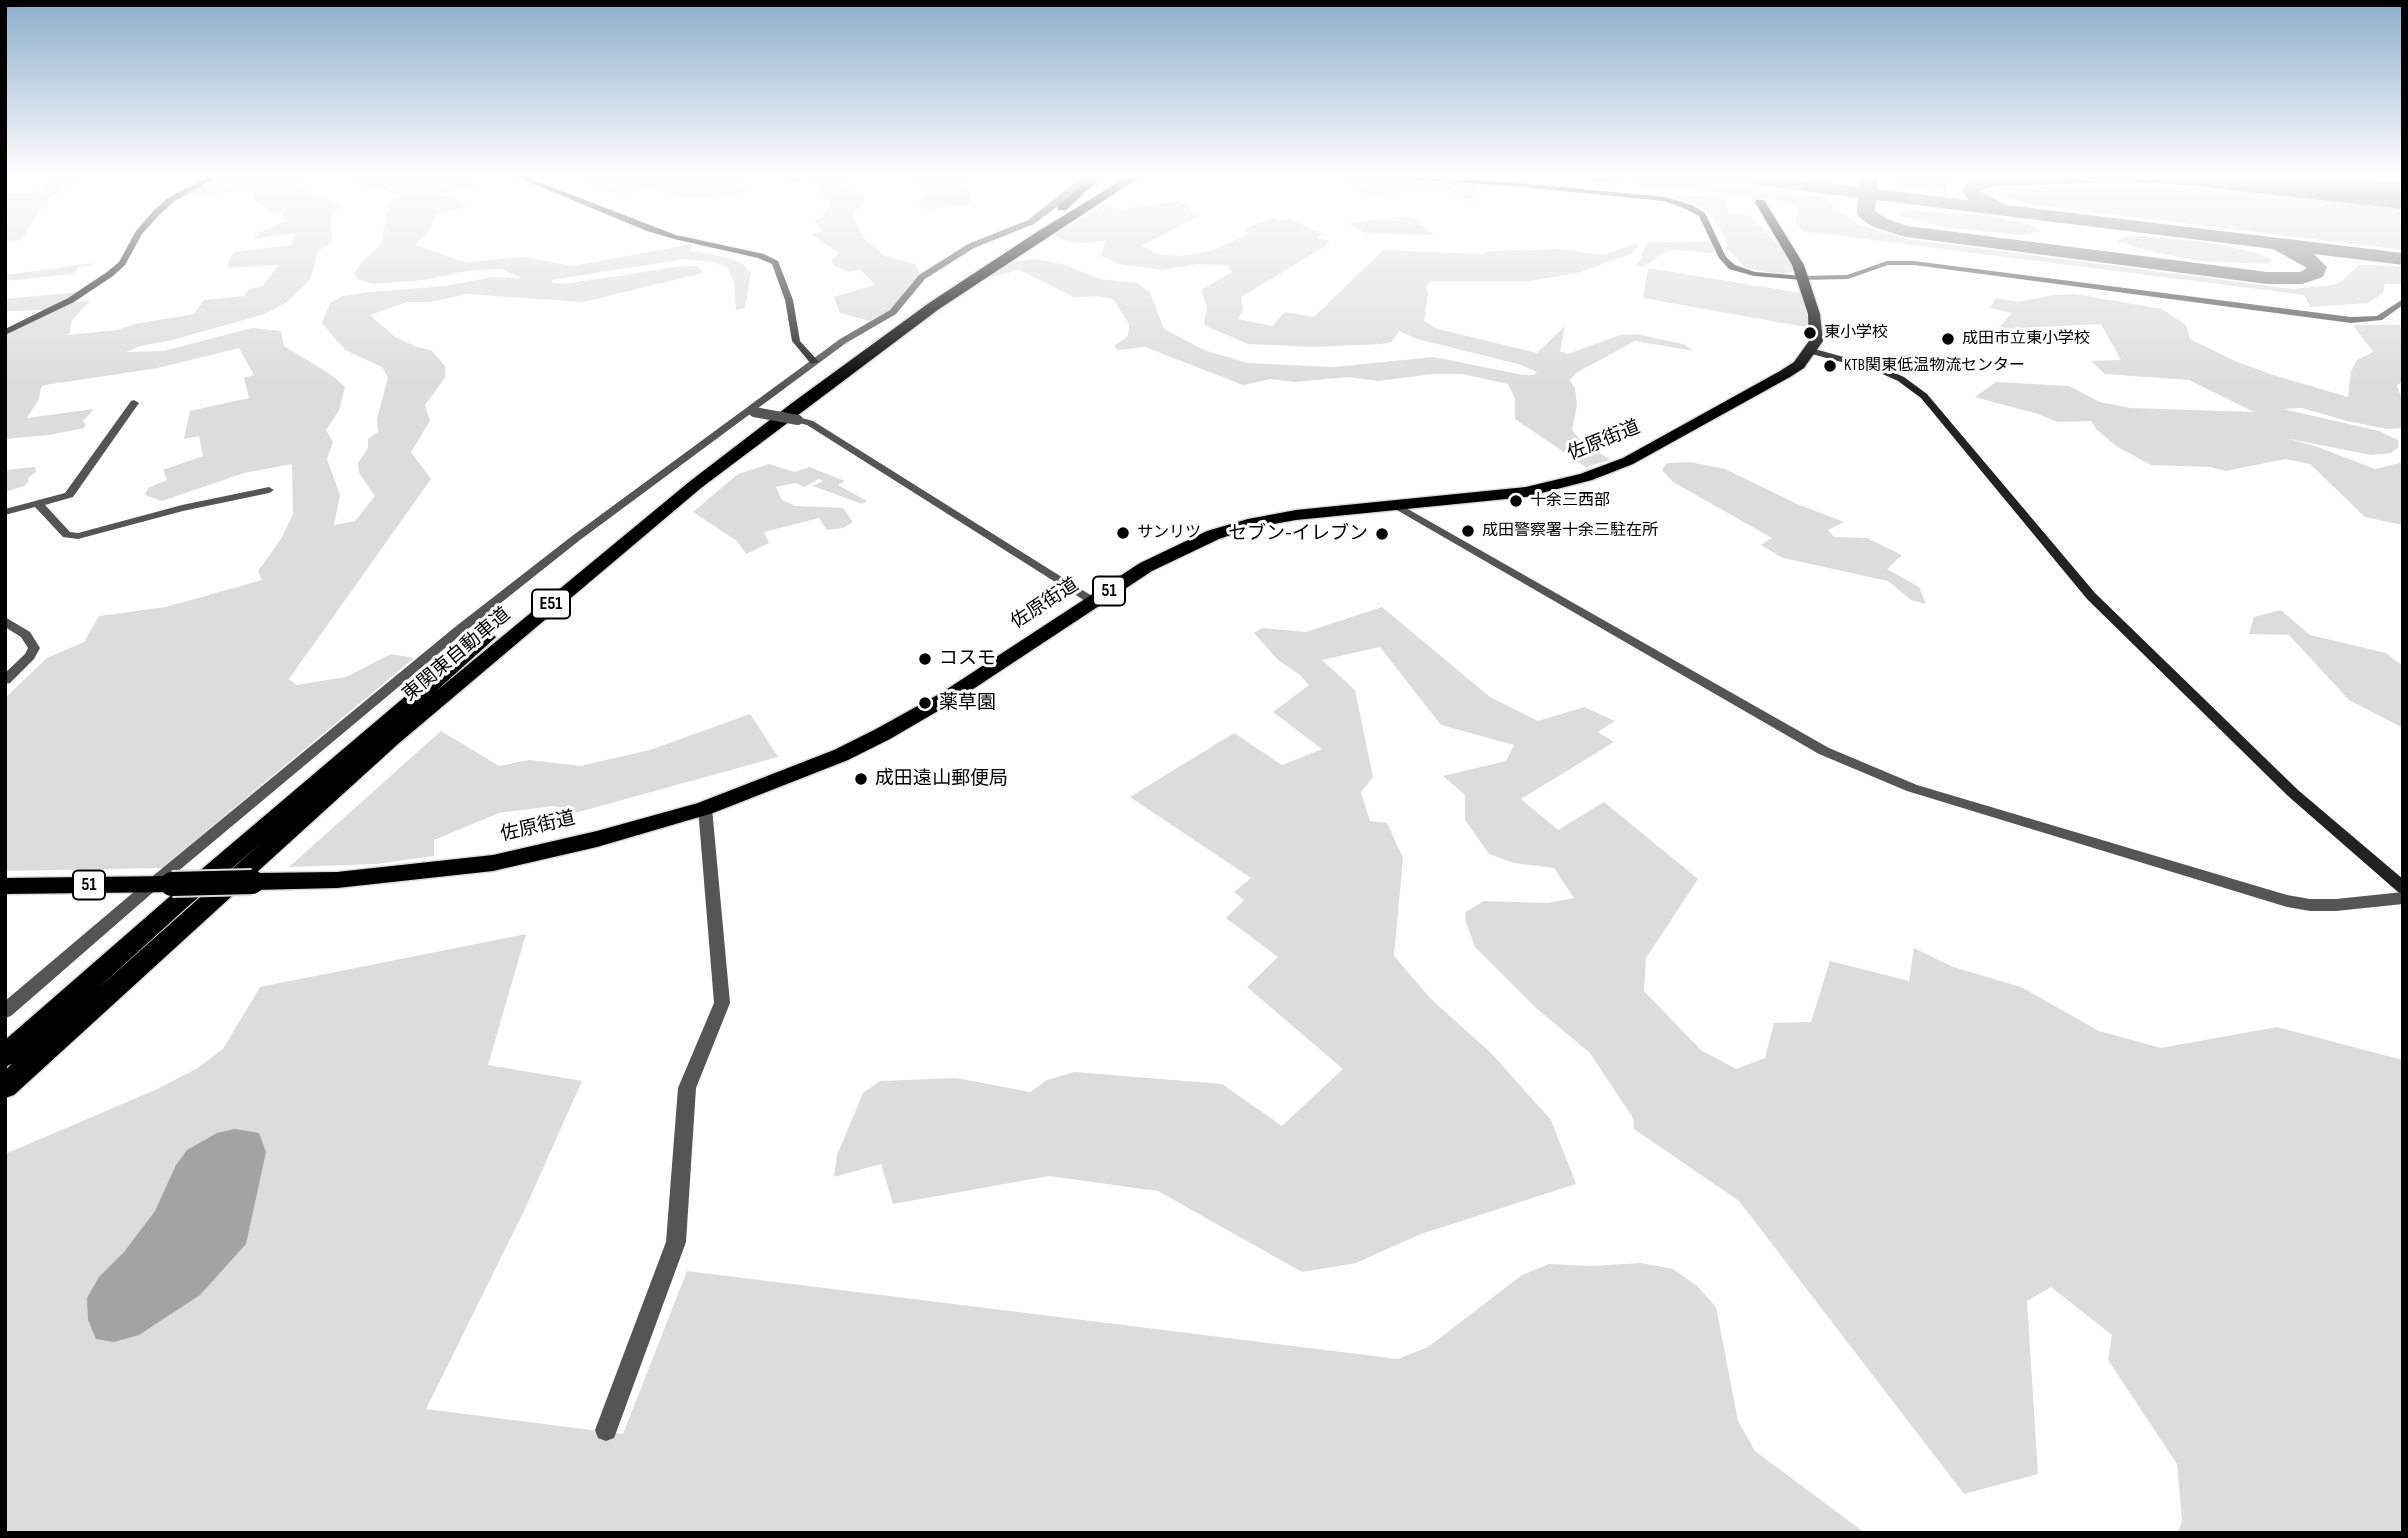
<!DOCTYPE html>
<html>
<head>
<meta charset="utf-8">
<style>
	body { margin:0 }
	#map { position:relative; width:2408px; height:1538px; overflow:hidden; background:#fff; font-family:"Sofia Sans Condensed",sans-serif }
	canvas { display:block }
	.frame { position:absolute; inset:0; border:7px solid #000; pointer-events:none }
</style>
</head>
<body>
<div id="map">
<canvas width="2408" height="1538"></canvas>
<div class="frame"></div>
</div>
<script>
const ctx = document.querySelector('canvas').getContext('2d');
ctx.lineJoin = 'round';
function fillPath(path, color) {
  ctx.fillStyle = color;
  ctx.fill(path, 'evenodd');
}
function toPath(rows) {
  const path = new Path2D();
  for (const r of rows) {
    path.moveTo(r[0], r[1]);
    for (let i = 2; i < r.length; i += 2) path.lineTo(r[i], r[i + 1]);
  }
  return path;
}
function stroke(path, color, width, dash) {
  ctx.strokeStyle = color;
  ctx.lineWidth = width;
  ctx.lineCap = dash ? 'butt' : 'round';
  ctx.setLineDash(dash || []);
  ctx.stroke(path);
}
function label(font, color, halo, rows, align = 'center') {
  ctx.font = font + ' "Sofia Sans Condensed","Noto Sans JP",sans-serif';
  ctx.lineWidth = 6;
  ctx.setLineDash([]);
  ctx.textBaseline = 'middle';
  ctx.strokeStyle = halo;
  ctx.fillStyle = color;
  for (const [text, x, y, turn = 0] of rows) {
    ctx.save();
    ctx.translate(x, y);
    ctx.rotate((+turn || 0) * Math.PI / 180);
    ctx.textAlign = isNaN(turn) ? turn : align;
    if (halo) ctx.strokeText(text, 0, 0);
    ctx.fillText(text, 0, 0);
    ctx.restore();
  }
}
fillPath(toPath([
	[58,174,105,174,87,176,49,198,21,240,5,242,5,193,35,193],
	[224,174,294,174,305,189,341,205,331,218,332,242,318,251,310,280,287,302,265,314,172,340,141,346,126,352,163,351,252,328,281,331,284,346,333,376,345,387,339,410,326,430,333,442,327,459,340,495,334,525,355,521,375,496,359,473,358,463,368,448,368,439,378,432,377,419,388,378,382,367,345,350,322,323,330,303,343,296,371,292,444,286,493,277,521,278,501,269,468,271,424,280,373,284,358,279,354,274,361,263,381,244,389,203,400,198,400,195,354,182,348,174,391,174,429,180,451,176,472,180,466,183,480,186,463,187,439,194,471,205,437,215,428,232,415,245,465,262,524,257,573,266,691,244,693,244,691,251,730,258,743,264,751,273,745,308,736,310,734,282,727,267,712,262,685,259,552,280,553,283,563,284,683,266,698,266,703,273,583,302,468,294,429,302,407,302,370,315,395,337,417,347,431,350,445,366,445,378,425,405,430,421,411,452,431,479,289,679,297,685,346,677,391,654,414,658,162,868,5,871,5,698,47,658,84,642,99,616,166,607,262,580,258,571,281,539,293,514,292,464,244,473,162,501,145,495,148,488,167,480,163,470,203,456,199,436,184,439,190,411,249,398,244,378,254,375,239,348,158,368,45,385,41,387,39,399,27,418,94,409,83,421,86,424,84,428,49,435,5,439,5,335,72,302,90,301,72,320,69,335,117,330,134,324,194,314,204,300,244,296,249,289,263,286,278,265,228,268,229,260,234,252,291,245,295,233,253,239,260,232,285,221,281,214,269,214,268,209,255,201,254,189,181,197],
	[563,174,739,174,749,190,716,198,686,198,650,188,631,193,592,191,590,182,565,175,541,182,561,186,552,189,535,181],
	[779,174,841,174,842,182,863,195,864,202,853,215,863,238,885,256,915,264,920,275,894,307,870,321,840,313,834,297,875,285,861,270,848,272,834,266,832,260,839,253,811,234,823,231,814,220,821,218,831,203,808,179,786,185],
	[904,174,956,174,966,181,972,200,969,205,926,209,917,203,927,189],
	[1352,174,1367,176,1480,183,1473,202,1448,190,1365,194,1339,177],
	[1537,174,1631,174,1627,182,1618,184],
	[1636,174,1822,197,1857,224,1907,239,2293,289,2333,285,2342,281,2359,265,2398,266,2403,267,2403,284,2385,284,2383,293,2368,303,2310,307,2304,295,1802,231,1796,222,1797,206,1793,203,1734,194,1637,185,1631,182],
	[1895,174,1946,174,1946,189,1933,191,1913,188,1904,185],
	[2315,174,2403,175,2403,185,2316,175],
	[2128,185,2233,190,2403,208,2403,250,2032,205,2011,199,2003,192,2008,189,2024,187],
	[1663,194,1724,198,1729,213,1749,214,1783,250,1794,271,1785,274,1771,273,1744,267,1731,252,1724,249,1728,245,1712,214,1694,204],
	[1179,201,1200,216,1141,246,1162,255,1180,256,1211,251,1248,234,1245,229,1272,217,1282,221,1289,219,1322,233,1318,239,1330,240,1324,247,1241,297,1243,309,1238,319,1272,326,1285,312,1314,317,1383,250,1482,254,1489,251,1559,249,1604,255,1637,243,1638,246,1631,254,1578,273,1529,281,1431,281,1425,287,1428,292,1424,321,1438,329,1537,353,1565,326,1560,351,1568,354,1620,335,1636,334,1683,344,1694,351,1635,341,1576,373,1570,380,1575,388,1577,405,1572,430,1581,441,1611,460,1586,467,1515,419,1515,398,1508,384,1462,374,1433,374,1378,381,1348,377,1294,382,1271,379,1243,385,1145,347,1118,350,1114,346,1128,336,1129,324,1113,299,1097,296,1074,297,1019,270,991,277,994,272,1011,262,1035,259,1063,264,1100,279,1138,283,1150,293,1164,329,1204,350,1248,363,1332,367,1434,357,1523,375,1533,375,1537,372,1518,364,1417,339,1399,331,1392,342,1381,344,1315,347,1248,344,1204,325,1207,306,1201,290,1232,272,1227,265,1198,264,1162,270,1119,264,1101,256,1106,241,1074,244,1053,235,1103,206,1122,209],
	[1909,210,1988,216,2029,224,2041,231,2023,235,1948,228,1904,217,1898,212],
	[1409,216,1435,235,1364,233,1348,223],
	[2138,236,2208,242,2250,251,2272,259,2271,262,2266,264,2200,261,2149,251,2117,241,2125,237],
	[1712,241,1715,251,1709,253,1673,250,1663,253,1643,267,1635,265,1640,260,1646,243],
	[93,263,91,266,79,267,73,274,5,281,5,275],
	[1648,268,1801,293,1811,328,1643,298],
	[78,292,44,310,5,311,5,299],
	[2075,294,2162,309,2186,325,2190,339,2235,361,2273,375,2348,397,2351,371,2357,360,2373,352,2353,325,2399,325,2403,328,2403,381,2397,386,2403,402,2403,428,2388,429,2347,421,2302,408,2283,409,2379,431,2398,440,2399,447,2391,453,2371,455,2285,438,2315,446,2375,469,2403,462,2403,525,2365,517,2310,464,2285,459,2226,471,2210,467,2151,465,2116,446,2096,429,2091,421,2058,422,2038,414,1975,397,1996,382,2069,386,2100,402,2130,408,2254,412,2189,380,2105,374,2091,361,2121,360,2101,324,1998,329,2012,313,1990,308,1996,298,2017,302,2055,295],
	[1690,462,1725,469,1797,504,1844,522,1828,530,1834,537,1867,538,1902,555,1887,569,1919,587,1926,604,1911,600,1888,581,1783,558,1761,545,1772,538,1673,482,1662,470,1667,463],
	[769,464,795,472,809,467,845,481,838,485,867,501,862,504,813,486,823,481,819,479,804,487,796,483,776,487,782,500,795,506,843,508,853,522,843,528,827,530,819,518,764,532,769,543,746,554,737,541,693,512,738,474],
	[35,467,36,472,28,478,29,481,24,486,5,492,5,470],
	[1382,607,1490,697,1538,721,1584,707,1615,721,1598,732,1614,742,1521,799,1558,830,1604,802,1698,879,1646,958,1644,991,1701,1050,1736,1069,1765,1058,1774,1023,1811,1022,1830,961,1909,981,1914,948,1953,967,2021,987,2099,1031,2161,1048,2277,1027,2403,1060,2403,1533,2178,1533,2182,1520,2177,1464,2108,1360,2112,1335,2051,1287,2027,1301,2038,1474,1964,1494,1739,1201,1634,1129,1633,1118,1590,1053,1536,1008,1475,947,1465,919,1466,912,1484,901,1547,903,1574,898,1554,868,1514,863,1489,854,1465,820,1465,795,1443,776,1506,761,1514,745,1441,725,1380,647,1322,660,1355,690,1373,777,1361,792,1370,821,1387,823,1403,858,1394,956,1431,999,1492,1054,1551,1120,1576,1184,1421,1234,1356,1263,1302,1272,1158,1191,1049,1176,893,1204,881,1164,834,1177,837,1155,863,1093,880,1081,956,1078,1030,1092,1047,1080,1074,1072,1222,1084,1282,1126,1343,1069,1247,987,1278,957,1226,918,1244,900,1234,892,1251,878,1130,797,1234,733,1282,765,1322,749,1273,712,1309,685,1300,675,1278,660,1254,633,1262,628,1306,632],
	[2281,610,2310,635,2386,653,2403,666,2403,728,2349,700,2289,635,2249,634,2254,617],
	[750,714,778,757,564,816,563,808,553,806,499,813,434,840,434,856,376,864,289,867,441,731,499,766,529,760,580,766,650,750],
	[526,934,488,1065,582,1081,525,1209,426,1409,623,1434,687,1271,1398,1359,1428,1347,1522,1275,1549,1264,1592,1266,1640,1263,1673,1269,1697,1286,1716,1307,1738,1421,1755,1451,1865,1533,5,1533,5,1154,155,1090,196,1069,223,1049,260,987]
]), '#dcdcdc');
fillPath(toPath([
	[235,1129,259,1133,266,1152,246,1244,200,1295,139,1335,114,1342,96,1339,88,1320,87,1298,99,1277,124,1252,155,1211,176,1165,187,1150,217,1133]
]), '#a3a3a3');
fillPath(toPath([
	[1701,174,1751,174,1859,187,1860,174,1878,174,1877,189,1968,200,1962,191,1967,183,1995,176,2207,174,2316,182,2325,187,2322,191,2125,182,1996,186,1980,191,2006,205,2403,253,2403,265,2314,254,2327,267,2323,277,2302,284,2267,284,1906,237,1873,227,1859,217,1857,213,1858,198,1710,179,1701,174],
	[1876,200,2273,249,2307,268,2300,272,2267,272,1908,226,1887,219,1875,211,1876,200]
]), '#808080');
fillPath(toPath([
	[2181,174,2319,174,2403,183,2403,209,2202,187,2187,183,2181,174]
]), '#808080');
stroke(toPath([
	[1745,174,1760,202]
]), '#d9d9d9', 11, [11, 6]);
const highway = toPath([
	[1094,174,1105,174,1066,210,1058,210,1058,206,1094,174],
	[1132,174,1144,174,939,309,701,488,398,744,256,873,337,872,493,855,597,831,698,803,834,750,876,729,941,693,1140,563,1207,531,1248,519,1296,510,1526,487,1580,474,1623,458,1780,371,1794,362,1809,341,1808,314,1792,265,1755,202,1756,200,1764,200,1804,265,1820,314,1823,341,1804,368,1790,377,1633,464,1592,480,1526,497,1296,520,1251,528,1219,539,1152,571,955,701,890,739,848,760,713,813,597,847,493,871,337,888,252,890,243,886,14,1095,5,1098,5,1070,12,1064,5,1067,5,1040,175,892,5,894,5,878,172,876,180,878,183,885,480,633,487,631,496,637,435,692,689,482,792,403,929,303,1037,232,1132,174],
	[261,843,96,990,185,909,261,843]
]);
stroke(highway, '#dbdbdb', 3);
fillPath(toPath([
	[1086,174,1093,174,1070,197,1034,224,974,248,925,279,896,314,846,343,580,540,463,633,158,888,11,1016,5,1018,5,1001,148,880,455,627,572,536,840,339,890,310,919,275,968,244,1028,220,1086,174],
	[1887,261,1914,261,2351,317,2377,316,2403,299,2403,305,2382,320,2351,323,1914,265,1888,265,1848,279,1803,280,1799,278,1803,276,1847,275,1887,261],
	[134,400,139,403,73,497,45,505,70,532,78,533,182,505,269,487,274,490,269,493,183,511,78,539,63,537,35,507,5,515,5,509,65,493,131,401,134,400],
	[798,417,813,421,1100,601,1098,604,1090,604,807,425,795,422,795,418,798,417],
	[1399,504,1829,748,1917,785,2287,895,2310,899,2336,899,2403,892,2403,904,2336,911,2310,911,2287,907,1907,791,1819,754,1395,509,1394,507,1399,504],
	[5,617,30,632,40,648,34,659,10,683,5,684,5,673,25,654,28,648,21,637,5,627,5,617],
	[705,803,712,808,730,1003,696,1088,686,1242,617,1430,614,1438,606,1441,598,1438,595,1430,666,1242,678,1088,714,1003,698,808,705,803]
]), '#555');
fillPath(toPath([
	[214,174,222,174,175,201,160,214,142,234,125,265,113,276,74,302,5,335,5,329,68,298,107,272,119,262,136,231,154,210,169,197,214,174],
	[509,174,518,174,676,235,764,254,778,261,793,300,800,341,819,362,811,364,792,341,785,300,772,264,758,258,674,239,647,231,509,174],
	[1360,174,1510,182,1665,197,1692,205,1705,213,1726,257,1735,265,1755,272,1803,276,1807,278,1803,280,1754,276,1729,269,1719,258,1699,216,1686,209,1664,201,1510,186,1363,176,1360,174],
	[1811,348,1884,368,1904,377,1927,394,2095,593,2298,790,2403,879,2403,894,2398,892,2288,796,2087,599,1921,398,1898,381,1878,372,1808,353,1808,349,1811,348]
]), '#222');
fillPath(highway, '#000');
const highwayBridge = toPath([
	[172,884,252,882]
]);
stroke(highwayBridge, '#dbdbdb', 28, []);
stroke(toPath([
	[754,412,798,420]
]), '#555', 10);
stroke(highwayBridge, '#000', 24);
const sky = ctx.createLinearGradient(0, 0, 0, 389);
sky.addColorStop(0, '#8cadcc');
sky.addColorStop(0.45, '#fff');
sky.addColorStop(1, '#ffffff00');
ctx.fillStyle = sky;
ctx.fillRect(0, 0, 2408, 389);
for (const [x, y, r, color] of [
	[1810,333,7,"#000"],
	[1948,339,7,"#000"],
	[1830,366,7,"#000"],
	[1516,501,7,"#000"],
	[1468,531,7,"#000"],
	[1123,533,7,"#000"],
	[1382,534,7,"#000"],
	[925,659,7,"#000"],
	[925,703,7,"#000"],
	[861,779,7,"#000"]
]) {
  const dot = new Path2D();
  dot.arc(x, y, r, 0, 2 * Math.PI);
  ctx.fillStyle = color;
  ctx.fill(dot);
  stroke(dot, '#fff', 2.5);
}
label('16px', '#000', '#fff', [
	["東小学校",1824,333],
	["成田市立東小学校",1962,339],
	["KTB関東低温物流センター",1844,366],
	["十余三西部",1530,501],
	["成田警察署十余三駐在所",1482,531],
	["サンリツ",1137,533]
], 'left');
for (const [x, y, w] of [
	[1109,591,32],
	[551,604,38],
	[89,885,32]
]) {
  const box = new Path2D();
  box.roundRect(x - w / 2, y - 14.5, w, 29, 5);
  ctx.fillStyle = '#fff';
  ctx.fill(box);
  stroke(box, '#000', 2);
}
label('bold 18px', '#000', null, [
	["51",1109,591],
	["E51",551,604],
	["51",89,885]
]);
label('19px', '#000', '#fff', [
	["佐原街道",1604,441,-22],
	["佐原街道",1045,604,-33],
	["東関東自動車道",457,655,-40],
	["佐原街道",538,827,-13]
]);
label('19px', '#000', '#fff', [
	["セブン-イレブン",1368,534,"right"],
	["コスモ",939,659],
	["薬草園",939,703],
	["成田遠山郵便局",875,779]
], 'left');
</script>
</body>
</html>
